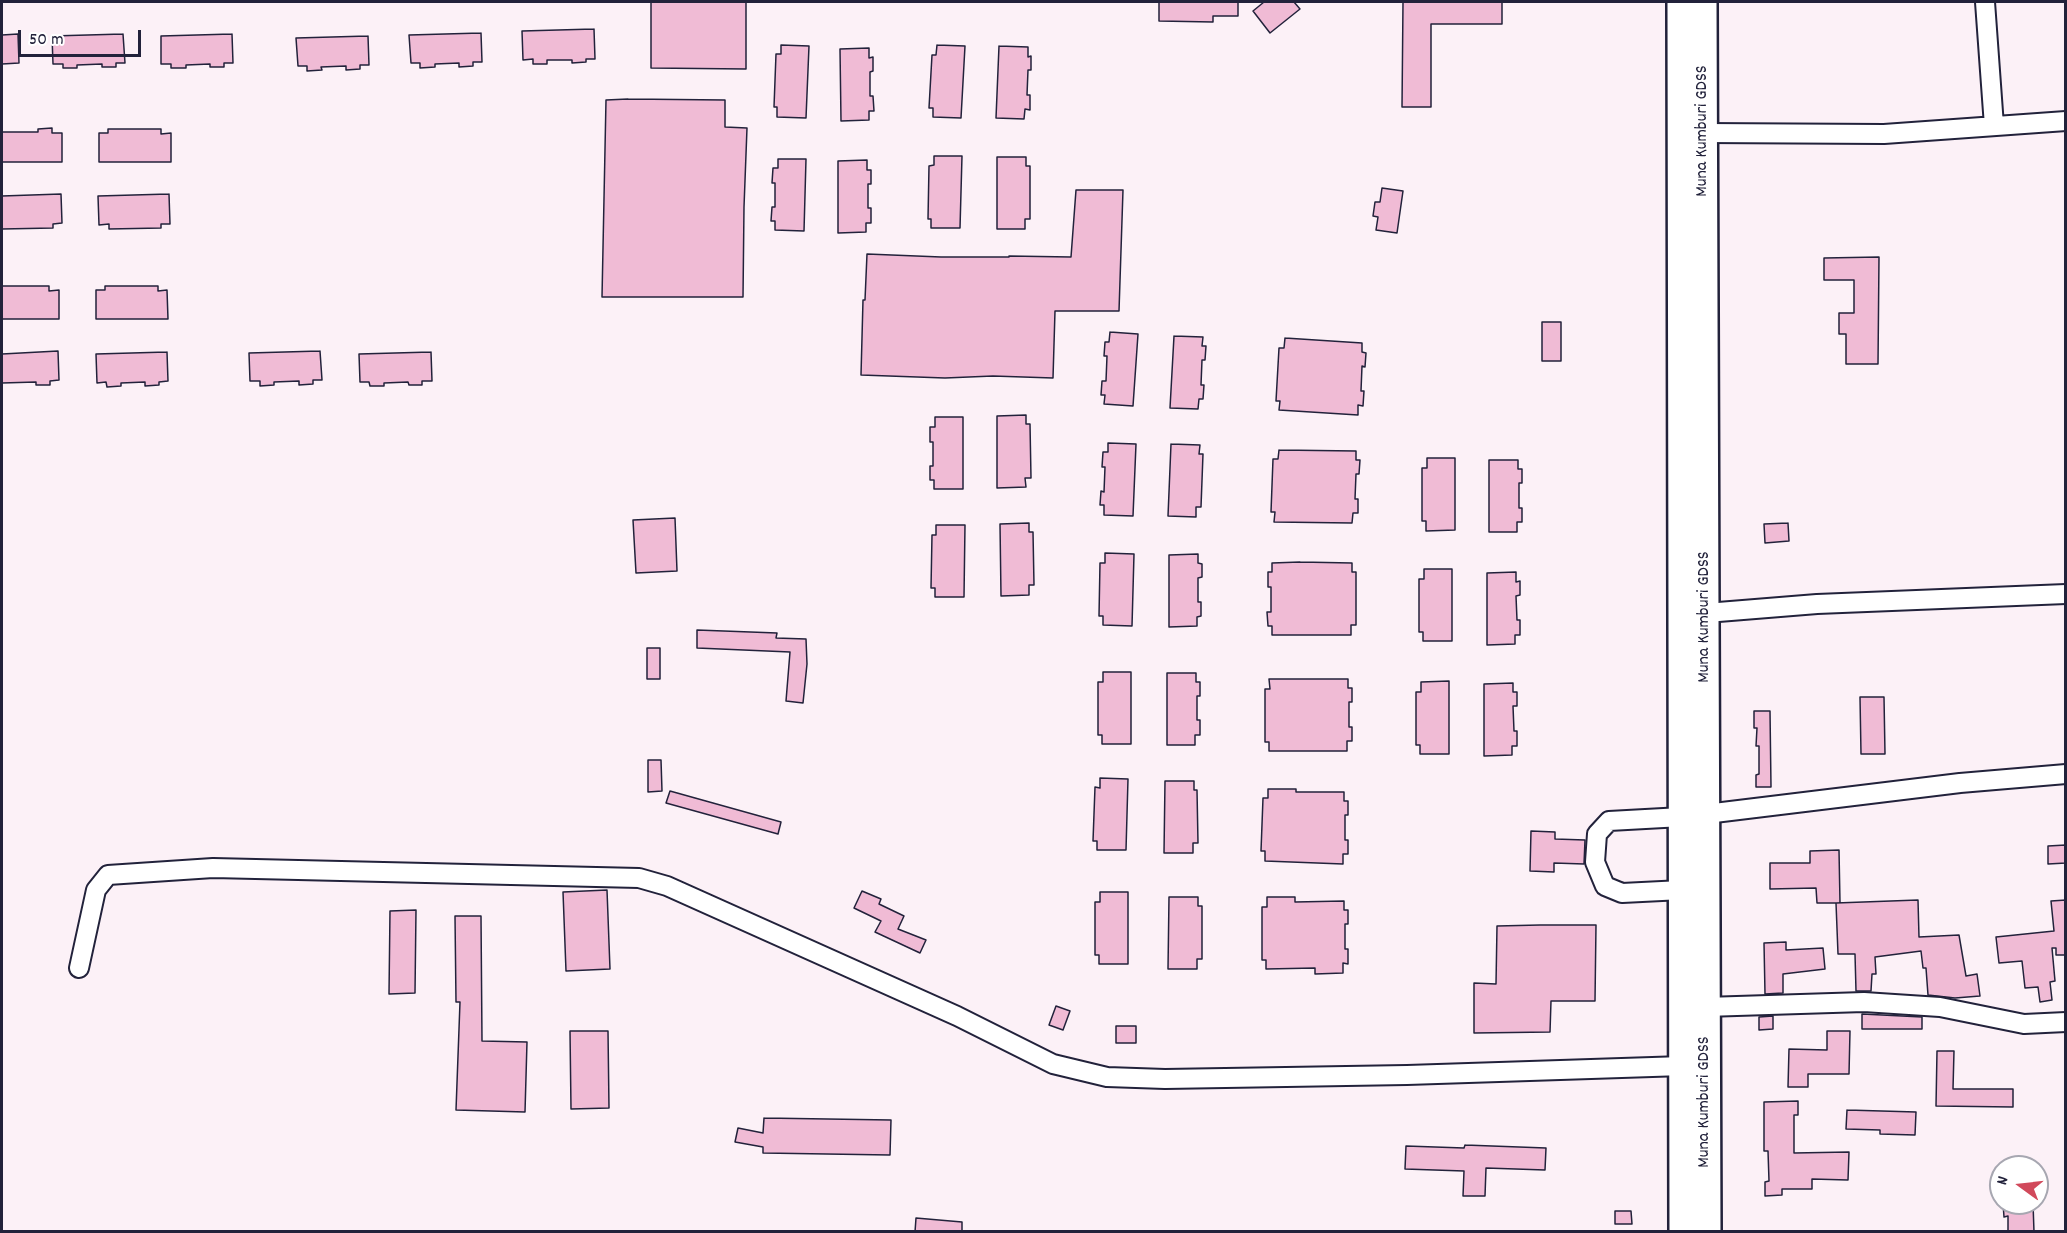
<!DOCTYPE html>
<html>
<head>
<meta charset="utf-8">
<style>
	body { margin:0 }
	#map { position:relative; width:2067px; height:1233px; overflow:hidden; background:#fcf1f7; font-family:Dekko,sans-serif }
	canvas { display:block }
	.frame { position:absolute; inset:0; border:3px solid #22223b; pointer-events:none }
	.north { position:absolute; left:1989px; top:1155px; width:60px; height:60px; box-sizing:border-box; background:#fff; border:2px solid #a7a7b1; border-radius:50%; rotate:285deg; font-size:16px; font-weight:700; line-height:24px; text-align:center; color:#22223b }
	.north::after { content:''; display:block; margin:auto; width:21px; height:27px; background:#d1495b; clip-path:polygon(50% 0,100% 100%,50% 72%,0 100%) }
	.scale { position:absolute; left:18px; top:30px; width:123px; height:27px; box-sizing:border-box; border:3px solid #22223b; border-top:0; padding-left:8px; font-size:18px; line-height:21px; white-space:nowrap; color:#22223b; -webkit-text-stroke:4px #fff; paint-order:stroke }
</style>
</head>
<body>
<div id="map">
<canvas width="2067" height="1233"></canvas>
<div class="frame"></div>
<div class="north">N</div>
<div class="scale">50 m</div>
</div>
<script>
const ctx = document.querySelector('canvas').getContext('2d');
ctx.lineJoin = 'round';
function fillPath(path, color) {
  ctx.fillStyle = color;
  ctx.fill(path, 'evenodd');
}
function toPath(rows) {
  const path = new Path2D();
  for (const r of rows) {
    path.moveTo(r[0], r[1]);
    for (let i = 2; i < r.length; i += 2) path.lineTo(r[i], r[i + 1]);
  }
  return path;
}
function stroke(path, color, width, dash) {
  ctx.strokeStyle = color;
  ctx.lineWidth = width;
  ctx.lineCap = dash ? 'butt' : 'round';
  ctx.setLineDash(dash || []);
  ctx.stroke(path);
}
function label(font, color, halo, rows, align = 'center') {
  ctx.font = font + ' Dekko,sans-serif';
  ctx.lineWidth = 4.5;
  ctx.setLineDash([]);
  ctx.textBaseline = 'middle';
  ctx.strokeStyle = halo;
  ctx.fillStyle = color;
  for (const [text, x, y, turn = 0] of rows) {
    ctx.save();
    ctx.translate(x, y);
    ctx.rotate((+turn || 0) * Math.PI / 180);
    ctx.textAlign = isNaN(turn) ? turn : align;
    if (halo) ctx.strokeText(text, 0, 0);
    ctx.fillText(text, 0, 0);
    ctx.restore();
  }
}
const building = toPath([
	[651,2,746,2,746,69,651,68,651,2],
	[1159,2,1238,2,1238,16,1213,16,1213,22,1159,21,1159,2],
	[1264,2,1294,2,1300,9,1270,33,1253,11,1264,2],
	[1403,2,1502,2,1502,24,1431,24,1431,107,1402,107,1403,2],
	[594,29,595,59,586,59,586,62,572,63,572,60,547,60,547,64,533,64,533,59,523,60,522,31,594,29],
	[481,33,482,62,473,62,473,66,459,67,459,63,435,64,435,67,420,68,420,63,411,63,409,35,481,33],
	[18,34,19,63,2,64,2,35,18,34],
	[123,34,125,63,116,63,116,67,102,67,102,64,77,65,77,68,63,68,63,64,53,64,52,36,123,34],
	[232,34,233,63,224,63,224,67,210,67,210,64,186,65,186,68,171,68,171,64,161,64,161,36,232,34],
	[368,36,369,65,360,65,360,69,346,70,346,66,321,67,322,70,307,71,307,66,298,66,296,38,368,36],
	[781,45,809,46,806,118,777,117,777,107,774,107,776,54,781,54,781,45],
	[937,45,965,46,961,118,933,117,933,108,929,108,932,55,936,55,937,45],
	[999,46,1028,47,1028,57,1031,56,1031,70,1028,70,1027,95,1030,95,1030,110,1025,109,1024,119,996,118,999,46],
	[869,48,869,58,873,57,873,71,870,72,870,96,873,96,874,111,869,111,869,120,841,121,840,49,869,48],
	[628,99,725,100,725,127,747,128,744,207,743,297,602,297,606,100,628,99],
	[52,128,52,133,62,133,62,162,2,162,2,132,38,132,38,129,52,128],
	[108,129,161,129,161,134,171,133,171,162,99,162,99,133,108,133,108,129],
	[934,156,962,156,960,228,931,228,931,219,928,219,929,166,934,165,934,156],
	[997,157,1026,157,1026,166,1030,166,1030,219,1025,219,1025,229,997,229,997,157],
	[778,159,806,159,804,231,775,230,775,221,771,221,772,207,775,207,775,183,772,183,773,168,778,168,778,159],
	[867,160,867,170,871,170,871,184,868,184,868,208,871,208,871,223,866,223,866,232,838,233,838,161,867,160],
	[1382,188,1403,191,1397,233,1376,230,1378,217,1373,216,1375,202,1380,202,1382,188],
	[1076,190,1123,190,1119,311,1055,311,1053,378,993,376,945,378,861,375,863,300,865,300,867,254,941,257,1009,257,1009,256,1071,257,1076,190],
	[61,194,62,223,53,224,53,228,2,229,2,196,61,194],
	[169,194,170,224,161,224,161,228,109,229,109,224,99,225,98,196,169,194],
	[1879,257,1878,364,1846,364,1846,334,1839,334,1839,313,1854,313,1854,280,1824,280,1824,258,1879,257],
	[2,286,49,286,49,291,59,290,59,319,2,319,2,286],
	[105,286,158,286,158,291,167,290,168,319,96,319,96,290,105,290,105,286],
	[1542,322,1561,322,1561,361,1542,361,1542,322],
	[1110,332,1138,334,1133,406,1104,404,1105,395,1101,395,1102,381,1106,381,1107,356,1104,356,1105,342,1109,342,1110,332],
	[1174,336,1203,337,1202,346,1206,346,1205,360,1202,360,1201,385,1204,385,1203,399,1199,399,1198,409,1170,408,1174,336],
	[1285,338,1362,343,1362,352,1366,353,1365,367,1362,366,1361,391,1364,391,1363,406,1358,405,1358,415,1279,410,1280,401,1276,401,1279,348,1284,348,1285,338],
	[58,351,59,380,50,381,50,385,36,385,36,382,2,383,2,354,58,351],
	[320,351,322,380,313,380,313,384,299,385,299,381,274,382,274,385,260,386,260,381,250,381,249,353,320,351],
	[167,352,168,381,159,382,159,385,145,386,145,382,121,383,121,386,107,387,106,382,97,383,96,354,167,352],
	[431,352,432,381,422,381,422,385,409,385,408,382,384,383,384,386,370,386,369,382,360,382,359,354,431,352],
	[1026,415,1026,424,1030,424,1031,478,1025,478,1026,487,997,488,997,416,1026,415],
	[935,417,963,417,963,489,934,489,934,480,930,480,930,466,933,466,933,442,930,442,930,427,935,427,935,417],
	[1108,443,1136,444,1133,516,1104,515,1104,505,1100,505,1101,491,1104,492,1105,467,1102,467,1103,452,1108,452,1108,443],
	[1171,444,1200,445,1199,454,1203,454,1201,507,1196,507,1196,517,1168,516,1171,444],
	[1279,450,1356,451,1356,460,1360,460,1359,474,1356,474,1355,499,1358,499,1358,513,1353,513,1352,523,1274,522,1275,512,1271,512,1273,459,1278,459,1279,450],
	[1427,458,1455,458,1455,530,1426,531,1426,521,1422,521,1422,468,1427,468,1427,458],
	[1489,460,1518,460,1518,469,1522,469,1522,483,1519,483,1519,508,1522,508,1522,522,1517,522,1517,532,1489,532,1489,460],
	[675,518,677,571,636,573,633,520,675,518],
	[1029,523,1029,532,1033,532,1034,585,1029,585,1029,595,1001,596,1000,524,1029,523],
	[1788,523,1789,541,1765,543,1764,524,1788,523],
	[936,525,965,525,964,597,935,597,935,588,931,588,932,535,936,535,936,525],
	[1105,553,1134,554,1132,626,1103,625,1103,616,1099,616,1100,563,1105,563,1105,553],
	[1198,554,1198,563,1202,564,1202,577,1198,578,1198,602,1201,602,1201,616,1197,617,1197,626,1169,627,1169,555,1198,554],
	[1300,562,1352,563,1352,572,1356,572,1356,625,1351,625,1351,635,1272,635,1272,626,1268,626,1267,612,1271,612,1271,587,1268,587,1268,572,1272,572,1272,563,1300,562],
	[1424,569,1452,569,1452,641,1423,641,1423,632,1419,632,1419,579,1424,579,1424,569],
	[1516,572,1516,582,1520,581,1520,595,1516,596,1517,620,1520,620,1520,635,1515,635,1515,644,1487,645,1487,573,1516,572],
	[697,630,777,633,776,638,806,639,807,664,803,703,786,701,790,652,697,648,697,630],
	[647,648,660,648,660,679,647,679,647,648],
	[1103,672,1131,672,1131,744,1102,744,1102,735,1098,735,1098,682,1103,682,1103,672],
	[1167,673,1196,673,1196,682,1200,682,1200,696,1197,696,1197,720,1200,720,1200,735,1195,735,1195,745,1167,745,1167,673],
	[1269,679,1348,679,1348,688,1352,688,1352,702,1349,702,1349,727,1352,727,1352,741,1347,741,1347,751,1269,751,1269,742,1265,742,1265,689,1270,689,1269,679],
	[1449,681,1449,754,1420,754,1420,745,1416,745,1416,692,1421,692,1421,682,1449,681],
	[1513,683,1513,692,1517,692,1517,706,1513,706,1514,731,1517,731,1517,746,1512,746,1512,755,1484,756,1484,684,1513,683],
	[1860,697,1884,697,1885,754,1861,754,1860,697],
	[1754,711,1770,711,1771,787,1756,787,1756,775,1759,774,1759,746,1756,746,1757,728,1754,728,1754,711],
	[648,760,661,760,662,791,648,792,648,760],
	[1100,778,1128,779,1126,850,1097,850,1097,841,1093,841,1095,787,1100,788,1100,778],
	[1165,781,1194,781,1194,790,1197,790,1198,843,1193,843,1193,853,1164,853,1165,781],
	[1268,789,1296,789,1296,792,1344,792,1344,801,1348,801,1348,815,1345,815,1345,840,1348,840,1348,854,1343,854,1343,864,1265,861,1265,851,1261,851,1263,798,1268,798,1268,789],
	[670,791,781,822,778,834,666,803,670,791],
	[1531,831,1555,832,1555,839,1585,840,1584,864,1554,863,1554,872,1530,871,1531,831],
	[2066,845,2066,863,2048,864,2048,846,2066,845],
	[1839,850,1840,903,1817,903,1816,888,1770,889,1770,863,1810,863,1810,851,1839,850],
	[607,890,610,969,566,971,563,892,607,890],
	[862,891,881,899,879,904,904,916,898,929,926,940,920,953,875,932,881,921,854,908,862,891],
	[1100,892,1128,892,1128,964,1099,964,1099,955,1095,955,1095,902,1100,902,1100,892],
	[1169,897,1198,897,1198,906,1202,906,1202,959,1197,959,1197,969,1168,969,1169,897],
	[1267,897,1295,897,1295,902,1344,901,1344,910,1348,910,1348,924,1345,924,1345,949,1348,949,1348,964,1343,963,1343,973,1315,974,1315,968,1266,969,1266,960,1262,960,1262,907,1267,907,1267,897],
	[1918,900,1919,937,1959,935,1966,976,1977,974,1980,996,1955,998,1928,995,1926,968,1923,968,1921,951,1875,957,1876,974,1872,974,1871,991,1856,991,1855,954,1838,954,1836,903,1918,900],
	[2066,900,2066,955,2056,955,2056,948,2052,948,2055,981,2050,982,2052,1000,2040,1002,2038,987,2025,988,2022,961,1999,963,1996,937,2054,931,2051,901,2066,900],
	[416,910,415,993,389,994,390,911,416,910],
	[455,916,481,916,482,1041,527,1042,525,1112,456,1110,460,1002,456,1002,455,916],
	[1540,925,1596,925,1595,1001,1551,1001,1550,1032,1474,1033,1474,983,1496,984,1497,926,1540,925],
	[1786,942,1786,950,1823,948,1825,969,1783,974,1783,993,1765,994,1764,943,1786,942],
	[1056,1006,1070,1011,1063,1030,1049,1025,1056,1006],
	[1862,1014,1922,1017,1922,1029,1862,1029,1862,1014],
	[1773,1016,1773,1029,1759,1030,1759,1017,1773,1016],
	[1116,1026,1136,1026,1136,1043,1116,1043,1116,1026],
	[570,1031,608,1031,609,1108,571,1109,570,1031],
	[1827,1031,1850,1031,1849,1074,1808,1074,1808,1087,1788,1087,1789,1049,1827,1050,1827,1031],
	[1937,1051,1954,1051,1953,1089,2013,1089,2013,1107,1936,1106,1937,1051],
	[1798,1101,1798,1115,1794,1115,1794,1153,1849,1152,1848,1180,1812,1179,1812,1189,1782,1189,1782,1195,1765,1196,1765,1182,1769,1181,1768,1151,1764,1151,1764,1102,1798,1101],
	[1847,1110,1916,1112,1915,1135,1880,1134,1880,1130,1846,1129,1847,1110],
	[764,1118,891,1120,890,1155,763,1153,763,1147,735,1142,738,1128,763,1133,764,1118],
	[1465,1145,1546,1148,1545,1170,1486,1168,1485,1196,1463,1196,1464,1171,1405,1169,1406,1146,1464,1148,1465,1145],
	[2003,1203,2033,1203,2034,1232,2008,1232,2008,1216,2004,1217,2003,1203],
	[1615,1211,1631,1211,1632,1224,1615,1224,1615,1211],
	[916,1218,962,1222,962,1232,915,1232,916,1218]
]);
fillPath(building, '#f0bbd5');
stroke(building, '#22223b', 1.5);
const minor = toPath([
	[1985,2,1994,126],
	[1703,133,1884,134,2066,121],
	[1706,613,1817,604,2066,594],
	[1706,814,1960,783,2066,774],
	[1682,817,1609,821,1597,834,1595,862,1605,886,1622,893,1682,890],
	[79,968,96,890,108,875,213,868,639,878,667,886,957,1016,1053,1064,1107,1077,1165,1079,1407,1075,1683,1066],
	[1705,1007,1864,1002,1940,1007,2024,1024,2066,1022]
]);
const highway = toPath([
	[1681,2,1683,1232],
	[1703,2,1707,1232]
]);
stroke(minor, '#22223b', 22);
stroke(highway, '#22223b', 32);
stroke(minor, '#fff', 18);
stroke(highway, '#fff', 27);
label('18px', '#22223b', '#fff', [
	["Muna Kumburi GDSS",1704,131,-90],
	["Muna Kumburi GDSS",1706,617,-90],
	["Muna Kumburi GDSS",1706,1102,-90]
]);
</script>
</body>
</html>
